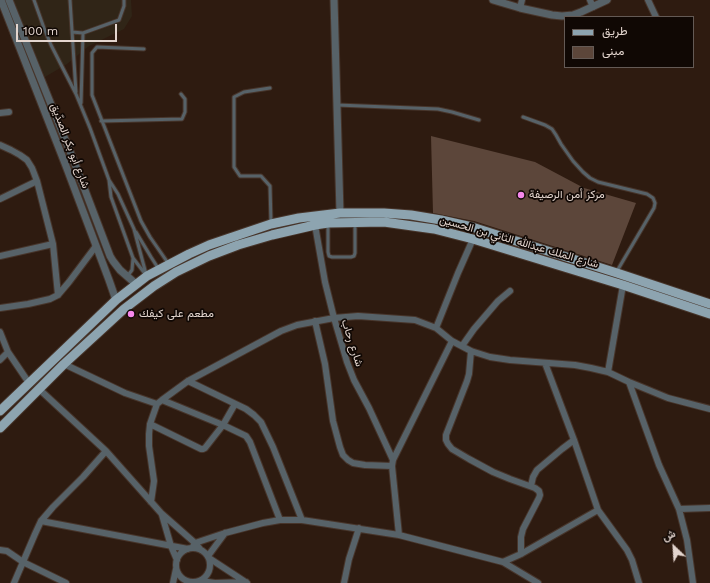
<!DOCTYPE html>
<html>
<head>
<meta charset="utf-8">
<style>
	body { margin:0 }
	#map { position:relative; width:710px; height:583px; overflow:hidden; background:#2e1b10; font-family:"Work Sans",Vazirmatn,sans-serif }
	canvas { display:block }
	.legend { position:absolute; left:564px; top:16px; width:130px; height:52px; box-sizing:border-box; background:#100804; border:1px solid #645a55; margin:0; padding:5px 7px; list-style:none; font-size:12px; color:#e3d5ce }
	.legend li { display:flex; align-items:center; gap:8px; height:20px }
	.legend b { width:20px; border:1px solid #645a55 }
	.north { position:absolute; left:654px; top:527px; width:40px; height:40px; -webkit-text-stroke:3px #100804; paint-order:stroke; rotate:335deg; font-size:11px; font-weight:700; line-height:16px; text-align:center; color:#e3d5ce }
	.north::after { content:''; display:block; margin:auto; width:14px; height:18px; background:#e3d5ce; clip-path:polygon(50% 0,100% 100%,50% 72%,0 100%) }
	.scale { position:absolute; left:16px; top:24px; width:101px; height:18px; box-sizing:border-box; border:2px solid #e3d5ce; border-top:0; padding-left:5px; font-size:12px; line-height:14px; white-space:nowrap; color:#e3d5ce; -webkit-text-stroke:3px #100804; paint-order:stroke }
</style>
</head>
<body>
<div id="map">
<canvas width="710" height="583"></canvas>
<ul class="legend">
<li><b style="height:5px;background:#8da4b0"></b>طريق</li>
<li><b style="height:11px;background:#5c463a"></b>مبنى</li>
</ul>
<div class="north">ش</div>
<div class="scale">100 m</div>
</div>
<script>
const ctx = document.querySelector('canvas').getContext('2d');
ctx.lineJoin = 'round';
function fillPath(path, color) {
  ctx.fillStyle = color;
  ctx.fill(path, 'evenodd');
}
function toPath(rows) {
  const path = new Path2D();
  for (const r of rows) {
    if (r.length === 3) {
      path.moveTo(r[0] + r[2], r[1]);
      path.arc(r[0], r[1], r[2], 0, 2 * Math.PI);
      continue;
    }
    path.moveTo(r[0], r[1]);
    for (let i = 2; i < r.length; i += 2) path.lineTo(r[i], r[i + 1]);
  }
  return path;
}
function stroke(path, color, width, dash) {
  ctx.strokeStyle = color;
  ctx.lineWidth = width;
  ctx.lineCap = dash ? 'butt' : 'round';
  ctx.setLineDash(dash || []);
  ctx.stroke(path);
}
function label(font, color, halo, rows, align = 'center') {
  ctx.font = font + ' "Work Sans",Vazirmatn,sans-serif';
  ctx.lineWidth = 3.5;
  ctx.setLineDash([]);
  ctx.textBaseline = 'middle';
  ctx.strokeStyle = halo;
  ctx.fillStyle = color;
  for (const [text, x, y, turn = 0] of rows) {
    ctx.save();
    ctx.translate(x, y);
    ctx.rotate((+turn || 0) * Math.PI / 180);
    ctx.textAlign = isNaN(turn) ? turn : align;
    if (halo) ctx.strokeText(text, 0, 0);
    ctx.fillText(text, 0, 0);
    ctx.restore();
  }
}
fillPath(toPath([
	[13,0,131,0,132,16,124,29,89,46,67,64,45,77]
]), '#302517');
fillPath(toPath([
	[431,136,535,162,584,188,636,203,612,265,474,221,433,213]
]), '#5c463a');
const service = toPath([
	[34,0,44,28,51,45,76,94,90,128,109,180,111,197,133,258,146,275],
	[70,0,76,92],
	[72,32,83,33,119,20,124,6,124,0],
	[144,49,97,47,92,53,92,95,141,221,150,237,168,263],
	[270,88,244,92,234,97,234,167,240,176,261,176,270,186,271,222],
	[81,103,83,33],
	[337,105,438,109,452,112,479,120],
	[523,117,545,125,552,129,556,135,561,144,573,161,583,172,590,178,598,182,647,194,653,198,655,203,654,208,617,271],
	[101,121,182,119,185,112,185,99,181,94],
	[109,180,118,194,134,229,146,274],
	[328,225,328,252,329,256,332,257,351,257,354,256,355,253,355,224],
	[136,232,151,257,158,268],
	[126,275,129,274,132,270,133,258]
]);
const minor = toPath([
	[590,0,593,7],
	[648,0,656,17],
	[520,8,522,0],
	[0,113,9,112],
	[0,145,11,150,20,155,27,160,32,168,37,181,53,244,58,295],
	[0,199,37,181],
	[315,225,325,282,334,318,347,362,354,380,369,408,393,460],
	[0,256,53,244],
	[0,308,28,304,50,299,58,295,69,282,96,246],
	[315,321,325,364,333,421,340,447,343,455,348,460,353,463,365,465,392,466],
	[436,328,458,273,473,239],
	[0,332,8,352,29,383],
	[462,346,474,329,498,301,510,291],
	[471,351,469,374,467,381,446,435,446,440,448,444,452,449,469,459,493,472,510,479,535,488,539,491,540,495,539,498,523,529,521,537,521,554],
	[0,360,8,352],
	[545,363,574,440,598,510,627,550,632,560,639,583],
	[64,364,125,393,157,404],
	[608,372,623,285],
	[188,381,246,409,254,415,261,422,273,447,302,520],
	[629,382,659,465,679,509,687,540,693,583],
	[39,389,106,451,161,513,195,543,200,549],
	[162,400,223,425,246,436,250,442,280,520],
	[150,424,201,449,203,449,205,448,223,425,235,404],
	[531,486,533,477,537,470,562,449,574,440],
	[151,502,154,481,149,446,149,434,150,424,157,404,162,400,188,381,281,331,297,325,334,318,358,316,415,320,436,328,452,341,471,351,490,357,510,360,575,365,591,368,608,372,629,382,668,398,710,409],
	[679,509,710,508],
	[162,515,171,546,177,560],
	[41,521,188,549],
	[399,535,392,466,393,460,452,341],
	[193,565,17],
	[192,548,195,543,225,533,263,523,280,520,302,520,399,535,503,562,538,583],
	[0,550,7,551,23,562,66,583],
	[208,556,225,533],
	[209,558,247,583],
	[503,562,521,554,598,510],
	[201,581,215,583,246,582],
	[14,583,35,534,41,521,53,507,83,477,106,451],
	[173,583,176,569],
	[344,583,349,559,359,528]
]);
const tertiary = toPath([
	[1,0,66,166,109,280,116,300],
	[9,0,75,164,110,256,113,261,120,270,136,284],
	[334,0,340,213],
	[493,0,520,8,552,15,562,16,573,15,581,12,607,0]
]);
const primary = toPath([
	[0,411,116,300,147,276,189,254,209,245,271,224,299,218,340,213,384,213,411,215,441,220,472,227,617,273,710,304],
	[0,428,64,364,124,309,154,286,176,272,209,256,238,245,272,235,315,225,328,223,384,222,434,229,473,239,623,285,710,314]
]);
stroke(service, '#47352b', 5);
stroke(minor, '#47352b', 8);
stroke(tertiary, '#47352b', 9);
stroke(primary, '#47352b', 11);
stroke(service, '#576268', 3);
stroke(minor, '#576268', 6);
stroke(tertiary, '#576268', 7);
stroke(primary, '#8da4b0', 9);
for (const [x, y, r, color] of [
	[521,195,4,"#f788ec"],
	[131,314,4,"#f788ec"]
]) {
  const dot = new Path2D();
  dot.arc(x, y, r, 0, 2 * Math.PI);
  ctx.fillStyle = color;
  ctx.fill(dot);
  stroke(dot, '#100804', 1.5);
}
label('11px', '#e3d5ce', '#100804', [
	["شارع أبو بكر الصدّيق",70,146,69],
	["شارع الملك عبدالله الثاني بن الحسين",519,242,16],
	["شارع رحاب",352,343,72]
]);
label('11px', '#e3d5ce', '#100804', [
	["مركز أمن الرصيفة",529,195],
	["مطعم على كيفك",139,314]
], 'left');
</script>
</body>
</html>
